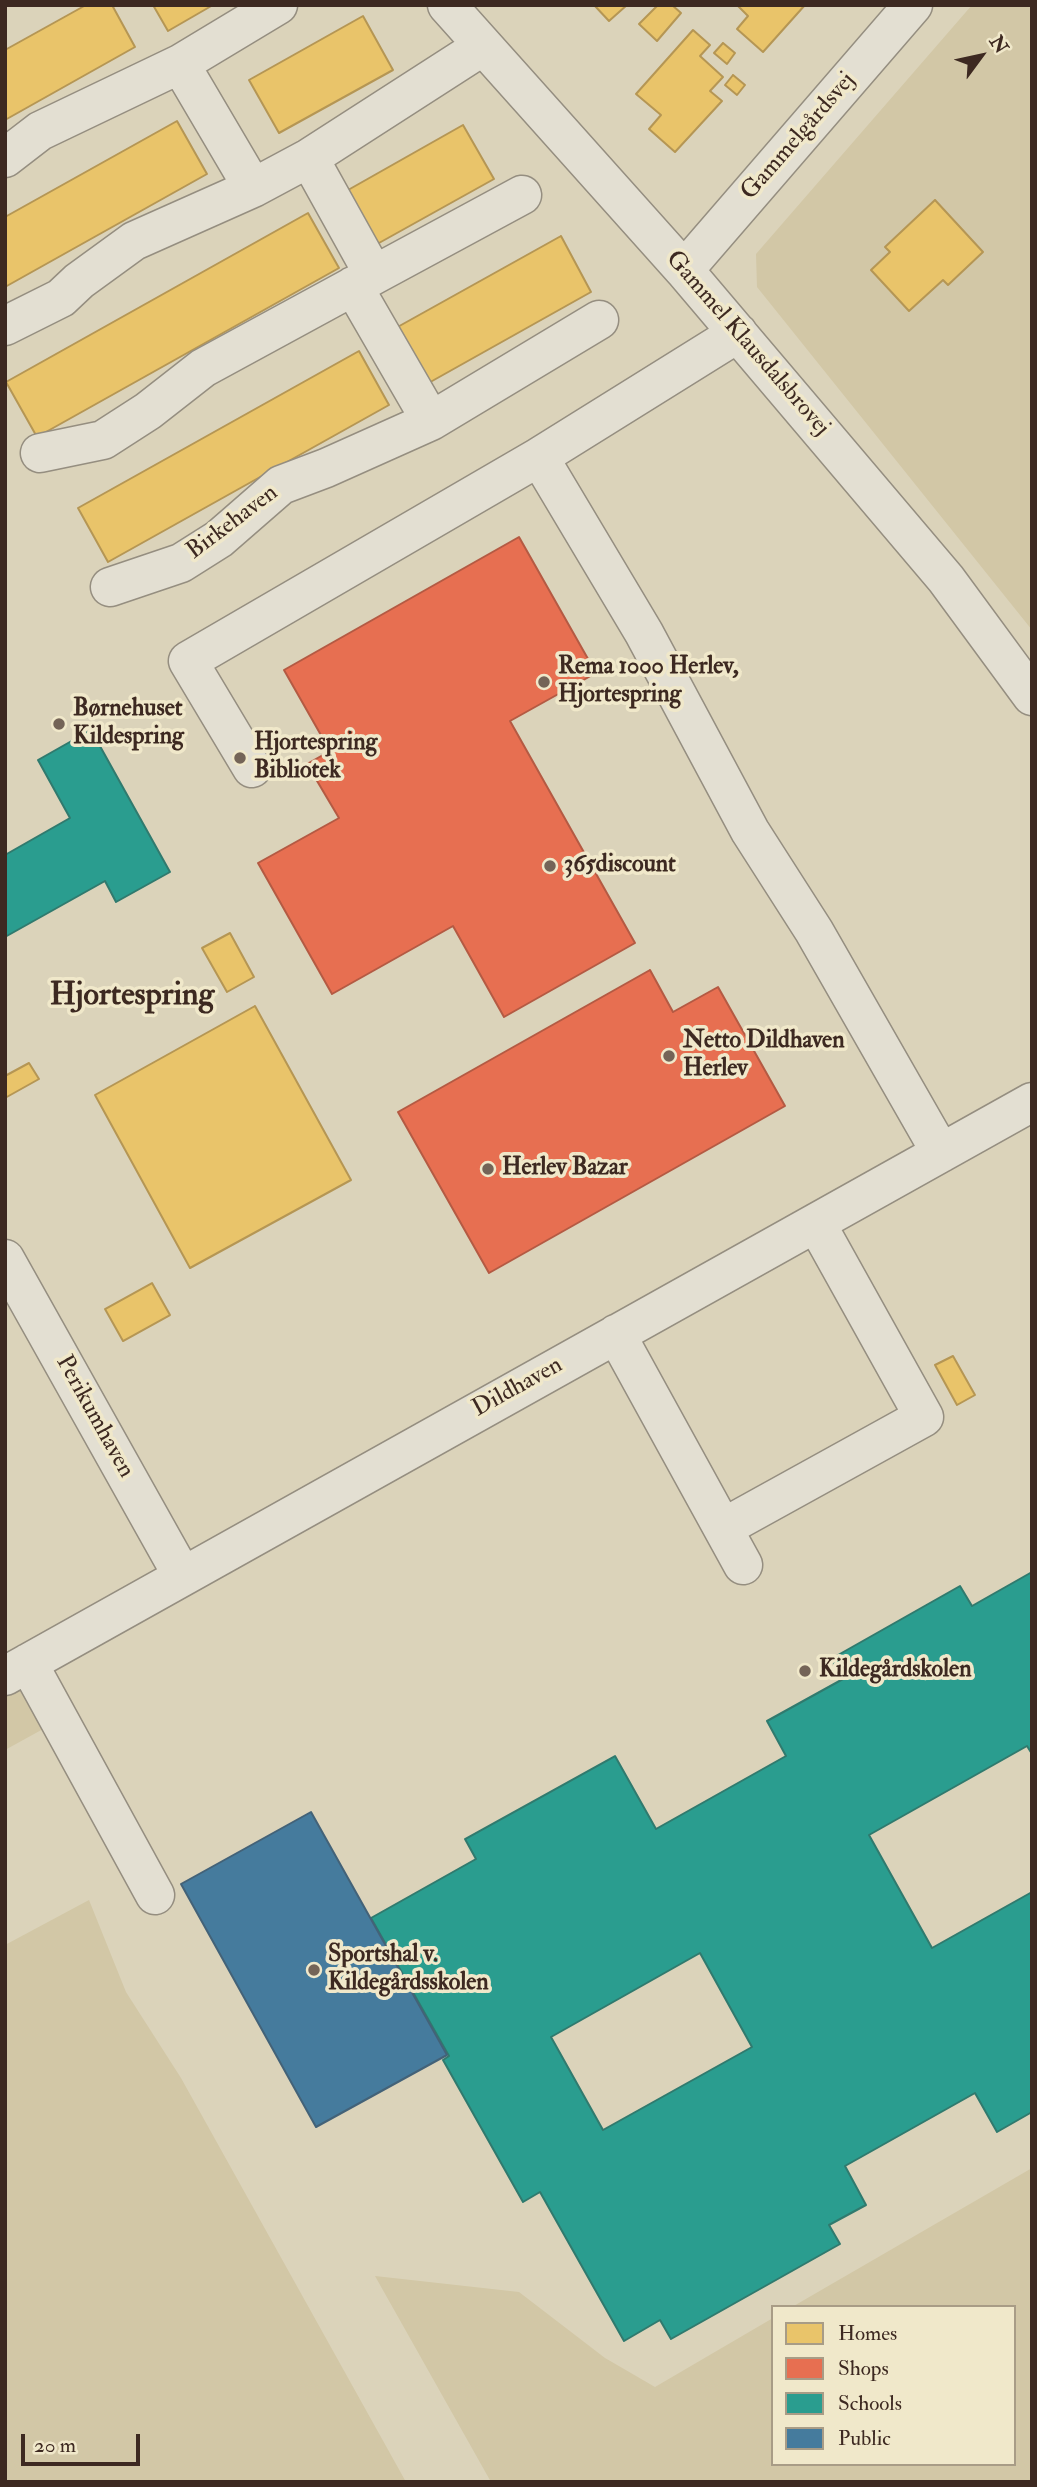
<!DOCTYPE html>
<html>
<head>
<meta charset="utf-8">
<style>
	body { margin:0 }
	#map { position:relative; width:1037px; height:2487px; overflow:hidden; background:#dbd3ba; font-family:"IM FELL Double Pica",serif }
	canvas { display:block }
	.frame { position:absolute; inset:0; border:7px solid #3d2921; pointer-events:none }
	.legend { position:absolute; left:771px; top:2305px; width:245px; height:161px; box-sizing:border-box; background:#f0e8ca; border:2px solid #a89c86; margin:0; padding:9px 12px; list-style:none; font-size:21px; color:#3d2921 }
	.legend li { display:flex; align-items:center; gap:14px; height:35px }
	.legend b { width:35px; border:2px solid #a89c86 }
	.north { position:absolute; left:946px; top:21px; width:70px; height:70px; -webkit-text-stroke:5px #f0e8ca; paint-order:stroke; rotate:57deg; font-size:19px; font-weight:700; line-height:28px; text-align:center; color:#3d2921 }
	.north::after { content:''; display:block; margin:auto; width:24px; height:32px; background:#3d2921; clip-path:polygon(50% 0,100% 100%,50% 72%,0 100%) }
	.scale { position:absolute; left:21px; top:2434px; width:119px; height:32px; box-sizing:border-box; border:4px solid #3d2921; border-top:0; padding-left:9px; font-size:21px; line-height:24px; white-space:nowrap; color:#3d2921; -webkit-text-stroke:5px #f0e8ca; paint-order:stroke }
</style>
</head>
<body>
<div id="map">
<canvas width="1037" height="2487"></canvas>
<div class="frame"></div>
<ul class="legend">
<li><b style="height:19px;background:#e9c46a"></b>Homes</li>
<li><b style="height:19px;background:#e76f51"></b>Shops</li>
<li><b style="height:19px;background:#2a9d8f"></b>Schools</li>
<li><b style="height:19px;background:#457b9d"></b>Public</li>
</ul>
<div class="north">N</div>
<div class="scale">20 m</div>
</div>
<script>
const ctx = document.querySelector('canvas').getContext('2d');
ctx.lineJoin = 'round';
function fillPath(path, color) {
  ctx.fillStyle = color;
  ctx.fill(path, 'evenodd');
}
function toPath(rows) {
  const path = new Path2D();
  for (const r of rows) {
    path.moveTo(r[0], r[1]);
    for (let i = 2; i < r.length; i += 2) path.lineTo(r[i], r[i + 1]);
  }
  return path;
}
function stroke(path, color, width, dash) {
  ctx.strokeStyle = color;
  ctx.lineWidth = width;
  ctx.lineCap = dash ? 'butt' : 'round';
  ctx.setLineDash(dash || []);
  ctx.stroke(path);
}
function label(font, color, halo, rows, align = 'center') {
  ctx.font = font + ' "IM FELL Double Pica",serif';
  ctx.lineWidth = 7;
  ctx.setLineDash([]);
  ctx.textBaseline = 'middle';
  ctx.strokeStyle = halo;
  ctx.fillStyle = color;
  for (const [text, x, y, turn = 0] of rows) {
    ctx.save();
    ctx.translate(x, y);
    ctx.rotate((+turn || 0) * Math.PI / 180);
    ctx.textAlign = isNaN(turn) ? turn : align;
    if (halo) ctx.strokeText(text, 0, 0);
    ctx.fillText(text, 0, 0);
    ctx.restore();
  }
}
fillPath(toPath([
	[972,5,1032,5,1032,630,757,287,756,254],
	[53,1670,74,1712,5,1750,5,1697],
	[89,1900,126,1992,181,2078,406,2482,5,2482,5,1945],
	[1032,2168,1032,2482,491,2482,375,2276,519,2292,605,2358,655,2387,773,2318,773,2464,1014,2464,1014,2307,792,2307]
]), '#d2c7a6');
const homes = toPath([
	[86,5,112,5,135,47,5,120,5,50,86,5],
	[153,5,213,5,168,31,153,5],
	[594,5,627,5,609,21,594,5],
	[658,5,672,5,681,13,657,41,639,24,658,5],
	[737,5,805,5,763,52,737,29,748,16,737,5],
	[363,16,393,70,279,133,249,80,363,16],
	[693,30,710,45,700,56,723,77,710,91,722,101,675,152,649,129,661,115,636,94,693,30],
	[723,43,735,53,727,64,714,53,723,43],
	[733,75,745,85,737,95,725,85,733,75],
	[177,121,207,174,5,287,5,217,177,121],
	[463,125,494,179,370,248,341,194,463,125],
	[935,200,983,252,948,285,943,280,909,311,871,270,890,252,885,247,935,200],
	[308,213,339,268,37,437,6,382,308,213],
	[561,236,591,292,425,385,394,329,561,236],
	[359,351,389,405,108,562,78,508,359,351],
	[230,933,254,977,227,992,202,948,230,933],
	[255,1006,351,1180,190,1268,95,1095,255,1006],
	[29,1063,39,1079,5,1098,5,1076,29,1063],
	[152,1283,170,1315,123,1341,105,1309,152,1283],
	[953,1356,975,1395,957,1405,935,1365,953,1356]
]);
fillPath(homes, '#e9c46a');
stroke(homes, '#b59654', 2);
const shops = toPath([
	[519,537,596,673,510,721,635,943,504,1017,453,926,332,994,258,863,339,818,307,764,330,751,284,670,519,537],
	[650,970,673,1012,718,987,785,1106,489,1273,398,1112,650,970]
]);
fillPath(shops, '#e76f51');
stroke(shops, '#b45a43', 2);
const schools = toPath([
	[91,730,170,872,116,902,105,881,5,937,5,855,70,818,38,760,91,730],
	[1032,1572,1032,1754,1027,1746,869,1835,932,1948,1032,1892,1032,2112,997,2132,975,2093,845,2166,866,2205,829,2225,840,2244,671,2339,660,2320,624,2341,540,2192,523,2202,443,2060,449,2056,371,1918,476,1859,465,1839,615,1756,656,1829,786,1756,767,1721,843,1679,831,1659,960,1586,972,1606,1032,1572],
	[700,1953,752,2047,603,2130,551,2037,700,1953]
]);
fillPath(schools, '#2a9d8f');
stroke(schools, '#307a6e', 2);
const public = toPath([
	[311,1812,447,2055,316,2127,181,1884,311,1812]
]);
fillPath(public, '#457b9d');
stroke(public, '#436278', 2);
const minor = toPath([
	[447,5,684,270,946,579,1032,696],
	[180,64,278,5],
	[5,158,40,131,180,64,253,188],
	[684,270,913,5],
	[374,275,522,195],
	[5,326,61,298,79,281,134,241,253,188,309,158,483,46],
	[738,333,539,457,644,633,750,831,814,931,941,1153],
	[431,421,599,320],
	[40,453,103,440,148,411,203,368,374,275,309,158],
	[110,587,181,563,219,539,281,485,326,468,431,421,353,286],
	[252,768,188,661,539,457],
	[5,1259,182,1575],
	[616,1334,743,1565],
	[723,1528,924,1417,816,1223],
	[28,1663,155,1895],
	[5,1676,1032,1102]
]);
stroke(minor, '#958e80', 41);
stroke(minor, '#e3dfd2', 38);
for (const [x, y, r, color] of [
	[544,682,7,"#746457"],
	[59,724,7,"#746457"],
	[240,758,7,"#746457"],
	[550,866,7,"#746457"],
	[669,1056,7,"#746457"],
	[488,1169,7,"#746457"],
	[805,1671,7,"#746457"],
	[314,1970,7,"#746457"]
]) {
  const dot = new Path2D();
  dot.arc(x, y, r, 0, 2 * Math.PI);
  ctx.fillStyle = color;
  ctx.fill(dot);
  stroke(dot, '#f0e8ca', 2.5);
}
label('24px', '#3d2921', '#f0e8ca', [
	["Gammelgårdsvej",799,137,-49],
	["Gammel Klausdalsbrovej",747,344,49],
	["Birkehaven",233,523,-37],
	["Dildhaven",518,1388,-29],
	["Perikumhaven",94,1417,61]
]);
label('bold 24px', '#3d2921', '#f0e8ca', [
	["Rema 1000 Herlev,",558,668],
	["Hjortespring",558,696],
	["Børnehuset",73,710],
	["Kildespring",73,738],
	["Hjortespring",254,744],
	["Bibliotek",254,772],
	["365discount",564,866],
	["Netto Dildhaven",683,1042],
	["Herlev",683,1070],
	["Herlev Bazar",502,1169],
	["Kildegårdskolen",819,1671],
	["Sportshal v.",328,1956],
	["Kildegårdsskolen",328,1984]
], 'left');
label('bold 32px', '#3d2921', '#f0e8ca', [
	["Hjortespring",132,997]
]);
</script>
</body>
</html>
